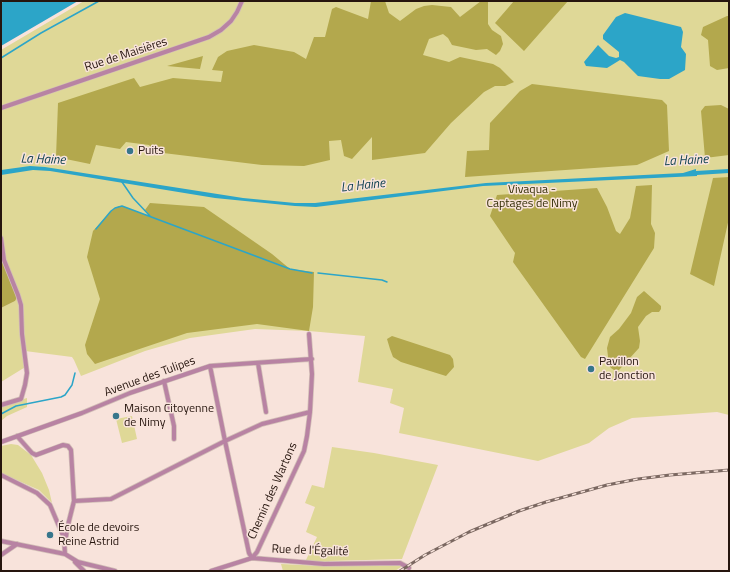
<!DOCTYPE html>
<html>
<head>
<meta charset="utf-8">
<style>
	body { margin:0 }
	#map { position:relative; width:730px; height:572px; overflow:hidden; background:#f8e3db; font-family:"Titillium Web",sans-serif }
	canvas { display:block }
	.frame { position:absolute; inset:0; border:2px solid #26150e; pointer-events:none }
</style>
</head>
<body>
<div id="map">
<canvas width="730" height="572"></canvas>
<div class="frame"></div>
</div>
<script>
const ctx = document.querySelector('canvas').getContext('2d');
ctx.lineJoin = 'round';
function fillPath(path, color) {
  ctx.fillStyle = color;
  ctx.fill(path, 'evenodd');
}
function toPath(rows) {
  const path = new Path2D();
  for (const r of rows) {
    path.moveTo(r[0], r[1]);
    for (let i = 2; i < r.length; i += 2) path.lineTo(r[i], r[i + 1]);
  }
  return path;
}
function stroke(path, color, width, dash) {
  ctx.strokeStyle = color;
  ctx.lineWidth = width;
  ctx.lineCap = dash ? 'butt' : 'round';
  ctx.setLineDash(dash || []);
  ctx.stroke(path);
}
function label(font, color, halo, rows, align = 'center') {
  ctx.font = font + ' "Titillium Web",sans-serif';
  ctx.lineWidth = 3;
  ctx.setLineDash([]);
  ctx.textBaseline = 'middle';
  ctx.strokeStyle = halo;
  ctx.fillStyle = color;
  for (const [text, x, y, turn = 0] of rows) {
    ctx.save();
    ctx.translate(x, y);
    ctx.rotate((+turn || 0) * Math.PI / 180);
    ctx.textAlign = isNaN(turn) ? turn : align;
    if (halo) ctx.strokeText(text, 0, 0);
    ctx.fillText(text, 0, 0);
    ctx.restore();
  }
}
fillPath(toPath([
	[84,1,729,1,729,415,717,412,632,418,609,428,589,443,538,461,399,433,404,408,390,403,393,389,358,382,365,336,309,331,255,329,190,338,145,351,81,376,74,360,72,357,25,351,27,366,1,382,1,308,15,301,4,260,1,238,1,50],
	[27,398,27,407,7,416,1,421,1,405],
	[132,416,137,439,122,443,116,419],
	[11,444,18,445,31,455,42,473,49,490,52,503,39,490,1,473,1,446],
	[332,447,374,453,438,465,402,559,330,561,328,563,305,562,317,537,306,532,315,507,305,503,312,485,324,488],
	[281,564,322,566,401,565,401,567,395,571,283,571]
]), '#dfd897');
fillPath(toPath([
	[371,1,385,1,389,13,400,21,416,9,424,6,432,5,451,7,460,17,481,1,488,1,488,24,492,30,501,36,503,44,500,51,496,55,487,49,476,50,452,45,448,38,443,34,429,39,423,55,449,62,460,57,493,64,500,68,514,82,505,86,495,86,484,92,451,123,425,153,372,160,372,137,352,159,344,156,341,140,329,141,330,160,304,166,262,165,155,152,149,145,126,142,120,149,96,145,90,164,56,157,58,103,134,78,140,87,173,78,221,82,223,71,212,70,218,57,227,51,254,45,294,52,306,59,314,37,325,37,332,9,336,7,368,19],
	[514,1,568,1,524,51,495,23],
	[727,16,729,16,729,68,717,70,710,66,708,40,701,35,703,27],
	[203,56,200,69,167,66],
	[532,84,662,100,667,105,669,151,637,165,465,177,467,151,489,150,490,123,520,91],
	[721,105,729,109,729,155,705,158,701,111,705,106],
	[729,177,729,218,714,286,690,274,713,178],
	[652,185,651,224,655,233,654,248,585,359,581,357,513,262,515,253,490,216,497,195,597,188,607,207,616,231,620,234,630,218,636,186],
	[150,203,204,207,272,254,290,269,314,272,313,307,309,331,257,324,187,333,95,364,87,354,85,345,100,299,87,257,93,231,111,211,119,206,122,206,151,217,145,210],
	[1,238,3,253,18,295,15,301,1,308],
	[644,291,661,306,661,309,659,312,652,312,646,316,638,327,640,341,639,348,619,370,614,370,611,368,609,365,607,348,610,337,619,329,631,313,637,297],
	[392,336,450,355,453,359,454,367,446,376,401,362,393,357,390,349,387,339]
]), '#b3a84d');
fillPath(toPath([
	[5,1,78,1,1,46,1,3],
	[625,13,681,27,683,32,681,47,686,54,685,70,669,79,660,79,638,76,624,62,620,60,607,68,586,66,584,62,598,45,609,56,616,58,619,57,619,52,603,39,603,35,616,17],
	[30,166,45,167,243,198,295,203,315,203,486,183,683,173,696,169,696,171,729,169,729,173,697,175,697,176,483,186,316,207,295,206,215,198,50,171,33,170,1,175,1,170]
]), '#2ca5c8');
stroke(toPath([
	[1,58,41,33,99,1],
	[122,182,133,198,150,216],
	[96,229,111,211,115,208,122,206,290,269,312,273],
	[318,273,382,280,387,282],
	[1,414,16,406,61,397,65,395,72,385,75,373]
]), '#2ca5c8', 1.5);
const minor = toPath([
	[1,108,209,37,221,30,231,21,237,12,242,1],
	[1,238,4,260,18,295,21,305,22,334,27,373,25,385,21,399,1,405],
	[258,363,266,412],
	[210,366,225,441,249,553,252,558],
	[164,381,174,426,174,439],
	[17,436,32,453,36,455,63,445,68,446,71,450,74,501,67,529,65,545],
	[1,442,82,413,130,393,210,366,312,359],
	[1,475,37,493,50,505,64,538,65,554],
	[74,501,111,499,225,441,262,424,310,412],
	[1,541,65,554,78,562,115,571],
	[1,555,17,544],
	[252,558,257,552,304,451,307,436,310,412,312,374,309,334],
	[75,562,84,571],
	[211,571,252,558,324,564,400,563,409,568]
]);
stroke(minor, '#d2beb6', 5.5);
stroke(minor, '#b883a3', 4);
const rail = toPath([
	[400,571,425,555,469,532,519,511,546,502,607,485,638,479,670,475,729,470]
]);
stroke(rail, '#7b6861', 3);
stroke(rail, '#f8e3db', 1.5, [4.5]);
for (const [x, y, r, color] of [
	[130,151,4,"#37768b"],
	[591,369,4,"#37768b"],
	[116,416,4,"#37768b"],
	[50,535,4,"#37768b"]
]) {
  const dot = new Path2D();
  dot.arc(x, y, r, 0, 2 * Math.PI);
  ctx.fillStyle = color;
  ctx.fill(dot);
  stroke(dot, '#f8e3db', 1.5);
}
label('12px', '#26150e', '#f8e3db', [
	["Rue de Maisières",126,55,-18],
	["Avenue des Tulipes",150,377,-20],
	["Chemin des Wartons",273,491,-66],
	["Rue de l'Égalité",310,551,2]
]);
label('12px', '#26150e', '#f8e3db', [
	["Puits",138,151],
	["Pavillon",599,362],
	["de Jonction",599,376],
	["Maison Citoyenne",124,409],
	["de Nimy",124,423],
	["École de devoirs",58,528],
	["Reine Astrid",58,542]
], 'left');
label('12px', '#342f06', '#f8e3db', [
	["Vivaqua -",532,190],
	["Captages de Nimy",532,204]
]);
label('italic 13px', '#0b3f4e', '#f8e3db', [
	["La Haine",43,160,2],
	["La Haine",686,161,-3],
	["La Haine",363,186,-6]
]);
</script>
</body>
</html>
